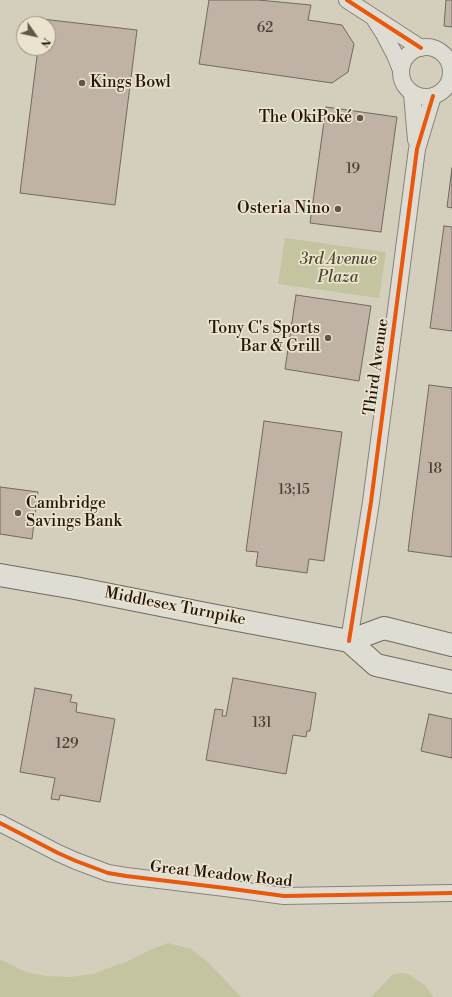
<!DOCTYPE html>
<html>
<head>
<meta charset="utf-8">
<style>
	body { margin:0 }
	#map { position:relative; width:452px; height:997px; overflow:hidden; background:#d4cfbd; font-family:"Libre Bodoni",serif }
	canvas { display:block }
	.north { position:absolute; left:16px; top:16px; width:40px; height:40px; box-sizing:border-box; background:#eae4ce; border:1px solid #9b9180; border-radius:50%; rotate:124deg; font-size:11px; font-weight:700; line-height:16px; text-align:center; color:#25140b }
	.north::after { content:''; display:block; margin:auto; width:14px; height:18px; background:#625549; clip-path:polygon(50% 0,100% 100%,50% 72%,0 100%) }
</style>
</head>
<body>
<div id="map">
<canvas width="452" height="997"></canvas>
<div class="north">N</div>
</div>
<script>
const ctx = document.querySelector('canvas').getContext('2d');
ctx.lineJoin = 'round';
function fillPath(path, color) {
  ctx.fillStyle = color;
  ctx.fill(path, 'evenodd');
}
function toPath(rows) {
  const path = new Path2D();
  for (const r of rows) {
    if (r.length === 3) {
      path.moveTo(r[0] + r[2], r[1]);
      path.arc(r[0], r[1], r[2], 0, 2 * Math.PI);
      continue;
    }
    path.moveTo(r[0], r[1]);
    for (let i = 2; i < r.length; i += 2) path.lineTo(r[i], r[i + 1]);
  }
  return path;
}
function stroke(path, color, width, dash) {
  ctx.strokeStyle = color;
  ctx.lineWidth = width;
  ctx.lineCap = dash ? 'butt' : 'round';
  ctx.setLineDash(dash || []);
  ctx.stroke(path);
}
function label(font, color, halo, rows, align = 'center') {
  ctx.font = font + ' "Libre Bodoni",serif';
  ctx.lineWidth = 3.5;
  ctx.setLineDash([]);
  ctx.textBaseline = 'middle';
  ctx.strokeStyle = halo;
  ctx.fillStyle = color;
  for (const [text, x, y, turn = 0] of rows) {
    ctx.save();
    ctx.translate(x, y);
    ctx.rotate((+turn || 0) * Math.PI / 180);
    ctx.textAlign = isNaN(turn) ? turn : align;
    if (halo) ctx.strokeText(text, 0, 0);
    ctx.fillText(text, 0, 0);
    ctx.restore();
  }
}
fillPath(toPath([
	[285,238,386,252,379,298,278,284],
	[168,943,191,949,209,963,241,997,0,997,0,959,26,972,46,976,70,977,93,974,128,961,150,950],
	[400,973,408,974,425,985,433,997,371,997,393,974]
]), '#c5c4a0');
const building = toPath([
	[209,0,258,0,311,5,308,20,342,25,354,44,348,72,332,83,199,64,209,0],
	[446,0,452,0,452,27,444,26,446,0],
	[42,19,137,30,115,205,20,193,38,48,48,48,48,24,41,24,42,19],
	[326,107,397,117,381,232,310,223,326,107],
	[452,168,452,208,447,207,452,168],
	[444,226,452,227,452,331,430,328,444,226],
	[296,295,371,306,359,381,285,369,296,295],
	[429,385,452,388,452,557,408,551,429,385],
	[264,421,342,432,324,561,309,559,307,573,256,566,258,552,246,551,264,421],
	[0,487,38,492,32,539,0,534,0,487],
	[233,678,316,693,310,731,307,731,306,737,293,735,286,774,206,760,215,709,223,710,222,716,226,716,233,678],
	[35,688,72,695,70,702,77,703,76,712,115,719,100,802,60,795,59,800,51,799,55,778,20,772,35,688],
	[429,714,452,719,452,758,421,751,429,714]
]);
fillPath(building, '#c0b2a4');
stroke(building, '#6f6a60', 1);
const street = toPath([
	[347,0,421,48],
	[375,20,384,34,395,55,401,70],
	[426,72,25],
	[412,94,416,140],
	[349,641,371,502,417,149,433,96],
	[0,823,58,853,76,861,108,873,126,876,225,888,284,896,452,893]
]);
const secondary = toPath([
	[0,575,75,588,206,614,349,641,376,665,452,682],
	[349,641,384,628,452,645]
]);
stroke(street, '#888378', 18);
stroke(secondary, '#6f6a60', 24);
stroke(street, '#dfddd3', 16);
stroke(secondary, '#dfddd3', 22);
stroke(toPath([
	[347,0,421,48],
	[349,641,371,502,417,149,433,96],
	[0,823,58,853,76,861,108,873,126,876,225,888,284,896,452,893]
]), '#e8590c', 4);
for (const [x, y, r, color] of [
	[82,83,4,"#625549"],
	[360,118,4,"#625549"],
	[338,209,4,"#625549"],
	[328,338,4,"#625549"],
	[18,513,4,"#625549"]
]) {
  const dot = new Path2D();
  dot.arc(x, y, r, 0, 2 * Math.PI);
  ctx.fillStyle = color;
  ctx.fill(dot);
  stroke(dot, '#eae4ce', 1.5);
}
label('14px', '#4c3c31', null, [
	["62",265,29],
	["19",353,170],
	["18",435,470],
	["13;15",294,491],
	["131",262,724],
	["129",67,745]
]);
label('16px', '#25140b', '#eae4ce', [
	["Kings Bowl",90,83,"left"],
	["The OkiPoké",352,118],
	["Osteria Nino",330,209],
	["Tony C's Sports",320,329],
	["Bar & Grill",320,347],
	["Cambridge",26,504,"left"],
	["Savings Bank",26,522,"left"]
], 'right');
label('italic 16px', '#514630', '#eae4ce', [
	["3rd Avenue",338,260],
	["Plaza",338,278]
]);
label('16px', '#25140b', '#eae4ce', [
	["Third Avenue",377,367,-82],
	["Middlesex Turnpike",175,607,11],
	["Great Meadow Road",221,875,6]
]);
</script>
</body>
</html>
